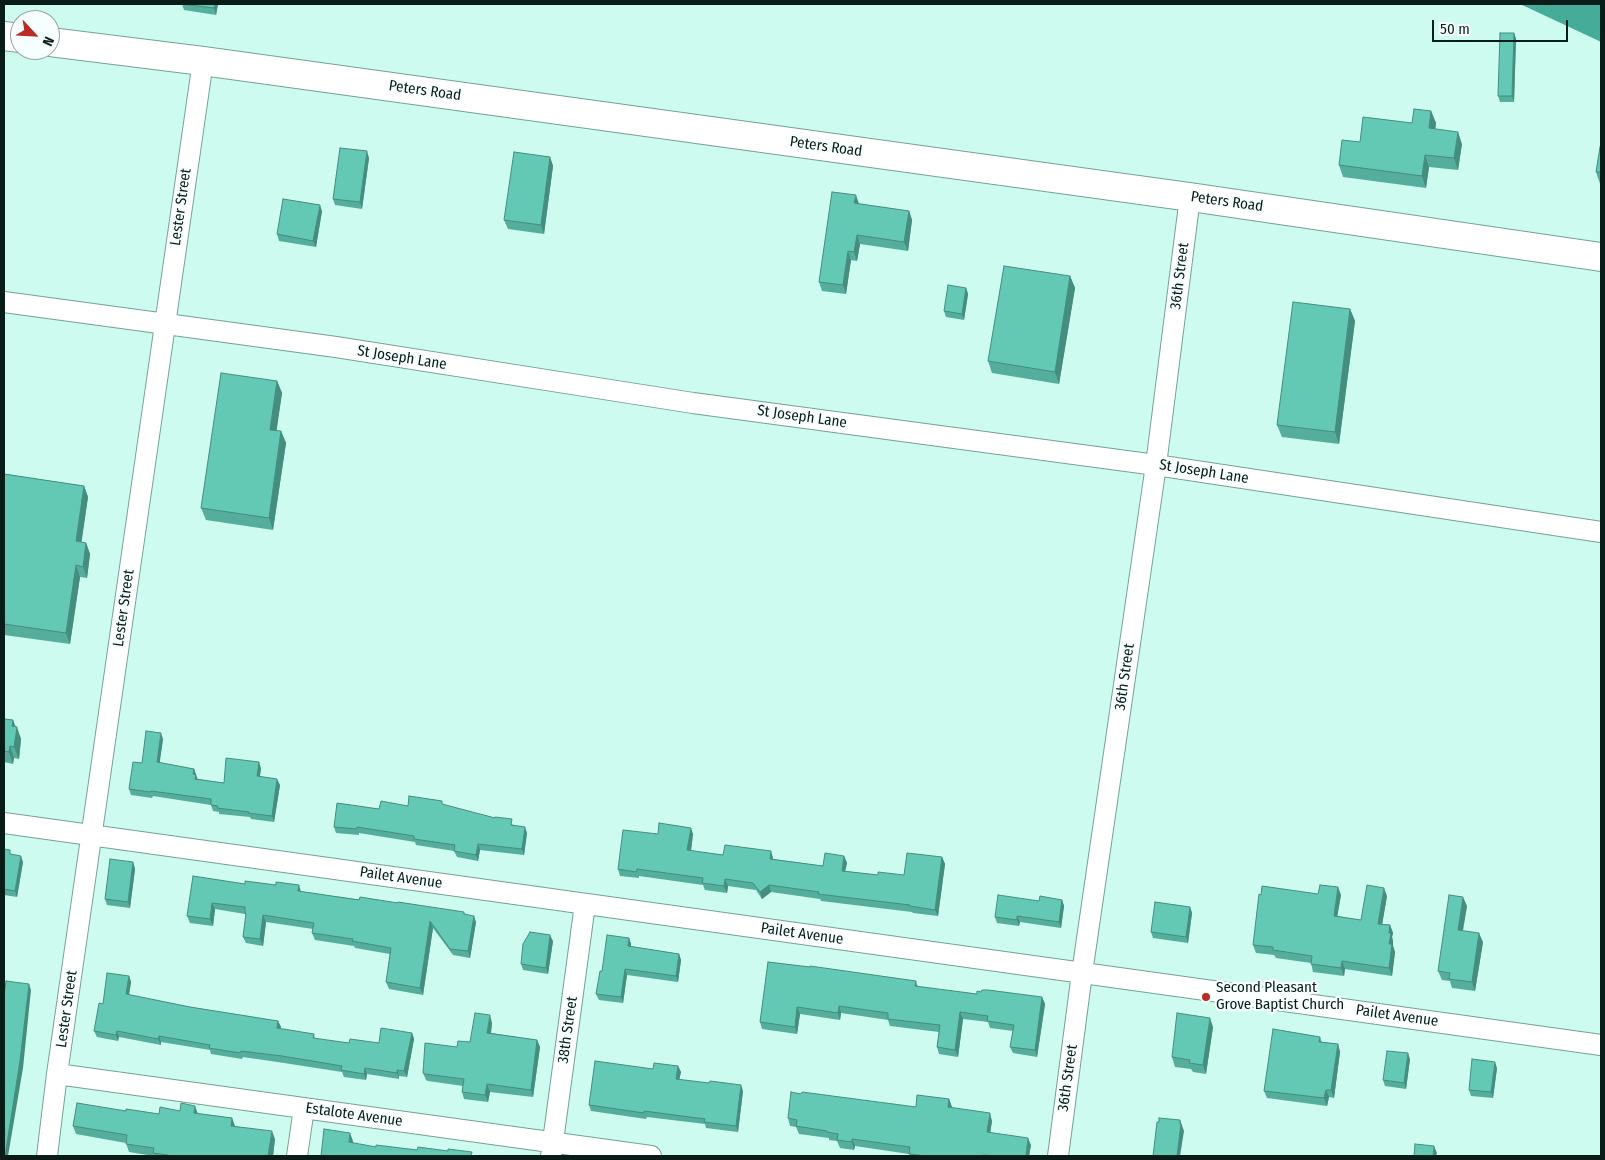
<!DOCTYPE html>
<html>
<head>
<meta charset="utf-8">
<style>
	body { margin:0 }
	#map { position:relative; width:1605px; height:1160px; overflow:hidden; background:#cdfbf0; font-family:"Fira Sans Condensed",sans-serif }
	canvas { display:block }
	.frame { position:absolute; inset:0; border:5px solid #0a1c18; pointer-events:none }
	.north { position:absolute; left:10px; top:10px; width:50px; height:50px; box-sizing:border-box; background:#f6fffd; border:1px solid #98a4a1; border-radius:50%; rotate:115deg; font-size:14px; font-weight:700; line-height:20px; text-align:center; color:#0a1c18 }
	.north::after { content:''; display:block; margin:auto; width:18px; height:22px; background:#b92b24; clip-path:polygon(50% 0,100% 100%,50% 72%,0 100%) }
	.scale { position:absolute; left:1432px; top:20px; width:136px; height:22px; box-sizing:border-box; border:2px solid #0a1c18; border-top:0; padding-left:6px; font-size:15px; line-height:18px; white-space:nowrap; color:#0a1c18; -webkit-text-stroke:4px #f6fffd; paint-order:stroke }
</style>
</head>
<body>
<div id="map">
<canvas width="1605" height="1160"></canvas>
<div class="frame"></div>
<div class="north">N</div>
<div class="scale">50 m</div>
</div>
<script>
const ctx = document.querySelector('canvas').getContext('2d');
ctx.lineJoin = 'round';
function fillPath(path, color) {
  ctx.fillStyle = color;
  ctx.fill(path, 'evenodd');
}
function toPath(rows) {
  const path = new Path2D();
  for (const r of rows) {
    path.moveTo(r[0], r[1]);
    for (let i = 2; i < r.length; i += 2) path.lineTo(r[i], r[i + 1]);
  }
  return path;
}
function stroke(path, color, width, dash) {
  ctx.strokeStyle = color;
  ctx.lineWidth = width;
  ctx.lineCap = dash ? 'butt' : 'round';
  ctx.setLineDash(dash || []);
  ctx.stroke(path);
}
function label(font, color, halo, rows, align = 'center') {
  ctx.font = font + ' "Fira Sans Condensed",sans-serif';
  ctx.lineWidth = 4.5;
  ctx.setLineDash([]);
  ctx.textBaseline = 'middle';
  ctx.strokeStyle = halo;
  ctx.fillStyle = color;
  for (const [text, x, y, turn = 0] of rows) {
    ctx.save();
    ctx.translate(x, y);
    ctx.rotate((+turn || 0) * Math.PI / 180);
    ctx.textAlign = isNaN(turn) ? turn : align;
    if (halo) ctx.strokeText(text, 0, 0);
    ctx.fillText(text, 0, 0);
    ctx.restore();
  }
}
fillPath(toPath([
	[1520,4,1601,4,1601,42,1597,40]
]), '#45ac99');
const street = toPath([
	[4,302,336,347,693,403,1156,465,1601,532],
	[4,823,1601,1045],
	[57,1074,651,1156],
	[47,1156,57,1074,203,61],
	[297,1156,304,1108],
	[551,1156,585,904],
	[1058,1156,1082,973,1156,465,1190,197]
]);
const secondary = toPath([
	[4,36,20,38],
	[50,42,203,61,1190,197,1601,257]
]);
stroke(street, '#75a197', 22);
stroke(secondary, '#75a197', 30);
stroke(street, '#fff', 20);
stroke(secondary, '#fff', 28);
fillPath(toPath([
	[182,4,218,4,216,15,184,10],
	[1514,33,1516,39,1514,102,1500,102,1498,96],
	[1431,111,1436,123,1435,129,1462,144,1458,170,1429,167,1426,188,1343,177,1339,165,1360,142,1412,123],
	[1601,147,1601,184,1600,184,1596,172],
	[550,157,553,166,544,234,508,229,504,220],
	[369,158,362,209,335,205,333,199],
	[859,204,909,211,912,220,908,251,860,244,857,261,851,260,846,294,822,291,819,282],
	[322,211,316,247,279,241,277,234],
	[1070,276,1075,288,1059,384,992,373,988,361],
	[966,288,968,294,964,320,946,317,944,311],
	[1350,309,1355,321,1339,444,1282,437,1277,425],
	[277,381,282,393,276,431,281,431,286,443,273,530,206,520,201,508],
	[4,474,84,486,88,497,81,542,86,543,90,554,87,578,80,577,70,644,4,635],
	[4,719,13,720,21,739,19,759,14,758,13,764,4,762],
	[163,739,159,763,194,769,197,779,224,783,261,768,260,776,280,785,274,822,251,819,250,817,219,814,219,812,213,811,211,805,153,796,152,798,131,795,129,789,142,763],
	[444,805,514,825,527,833,524,855,480,850,478,861,457,857,454,851,416,845,415,842,359,833,359,835,336,833,334,827,379,809,408,806],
	[658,834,693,834,691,851,723,855,773,858,773,859,823,866,844,856,847,863,845,871,878,875,904,875,942,857,945,864,938,916,913,913,912,912,821,901,820,899,771,892,762,899,756,890,728,886,727,893,705,890,703,885,639,876,639,878,620,876,618,869],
	[4,849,23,862,17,897,4,895],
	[133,862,135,869,130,908,107,905,105,899],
	[245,884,465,914,476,922,470,958,453,955,433,928,423,995,389,989,386,982,390,954,355,948,354,946,315,940,312,933,313,929,266,922,263,946,246,943,243,937,246,916,245,914,215,909,213,926,190,923,187,916],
	[1318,894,1341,895,1337,916,1361,920,1387,896,1382,924,1390,925,1393,933,1392,937,1393,941,1393,946,1395,952,1392,976,1345,969,1344,976,1313,972,1311,963,1276,958,1274,955,1256,953,1253,945],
	[1062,900,1064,906,1061,928,1020,922,1019,926,997,923,995,917,1039,901],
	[1467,906,1463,931,1483,942,1475,991,1452,988,1450,981,1442,980,1438,971],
	[1190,907,1192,913,1188,943,1153,938,1151,932],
	[629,938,631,944,631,947,679,954,681,960,678,982,627,975,623,1003,599,1000,596,994,602,971],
	[553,941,548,974,523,970,521,964],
	[768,962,916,981,918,987,977,994,1042,997,1045,1004,1037,1057,1013,1053,1010,1047,1013,1031,990,1028,988,1022,963,1019,958,1057,939,1054,937,1047,939,1032,890,1026,888,1020,841,1013,840,1020,800,1014,797,1034,762,1029,760,1022],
	[129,976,131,982,129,995,190,1007,278,1021,281,1027,280,1029,314,1034,315,1039,349,1043,379,1043,412,1033,414,1039,407,1077,399,1076,399,1079,367,1074,366,1080,344,1077,342,1072,284,1063,243,1057,242,1059,211,1054,210,1050,161,1042,161,1045,119,1037,118,1041,97,1037,94,1031,103,1004],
	[492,1023,491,1033,537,1040,540,1047,533,1097,490,1092,488,1102,464,1099,462,1092,463,1086,428,1081,426,1080,423,1073,457,1047,470,1042],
	[1213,1027,1206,1074,1193,1072,1191,1069,1175,1067,1172,1057],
	[1320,1037,1322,1042,1338,1044,1340,1052,1334,1098,1329,1097,1327,1106,1267,1098,1264,1091],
	[1410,1059,1406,1089,1385,1086,1383,1080],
	[678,1066,681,1072,679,1080,743,1091,738,1132,706,1128,705,1124,647,1117,646,1119,591,1111,589,1105,653,1069],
	[1497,1068,1493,1098,1471,1096,1469,1090],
	[949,1099,952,1108,992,1121,990,1133,1031,1145,1029,1156,910,1156,909,1154,855,1146,854,1150,840,1148,837,1141,829,1140,829,1138,799,1134,796,1127,790,1126,788,1118,916,1107],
	[126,1111,159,1114,180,1111,232,1118,235,1126,275,1139,273,1156,154,1156,129,1152,126,1143,76,1134,73,1126]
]), '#55ad9b');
fillPath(toPath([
	[215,4,218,4,216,15,214,8],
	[1514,33,1516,39,1514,102,1512,96],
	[1431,111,1436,123,1434,140,1429,128],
	[1458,132,1462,144,1458,170,1454,158],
	[367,151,369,158,362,209,360,202],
	[1425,155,1429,167,1426,188,1422,176],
	[550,157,553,166,544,234,541,225],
	[856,195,859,204,854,203],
	[320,205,322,211,316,247,313,241],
	[909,211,912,220,908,251,904,242],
	[857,235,860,244,857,261,854,252],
	[848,251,851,260,846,294,843,285],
	[1070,276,1075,288,1059,384,1055,372],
	[966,288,968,294,964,320,962,314],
	[1350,309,1355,321,1339,444,1335,432],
	[277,381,282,393,275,442,270,430],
	[281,431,286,443,273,530,269,518],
	[84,486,88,497,80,553,76,541],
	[86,543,90,554,87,578,83,567],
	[76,565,80,577,70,644,66,633],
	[13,720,16,729,17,727,21,739,19,759,14,747,12,726],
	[161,733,163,739,159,768,157,762],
	[10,746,14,758,13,764,9,752],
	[259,762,261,768,259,782,257,776],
	[194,769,198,780,197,785,193,774],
	[277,779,280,785,274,822,272,816],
	[525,827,527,833,524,855,522,849],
	[691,828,693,834,690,857,687,850],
	[478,844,480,850,478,861,476,855],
	[771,851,773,858,772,866,770,859],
	[21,856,23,862,17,897,15,891],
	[844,856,847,863,844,877,842,871],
	[942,857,945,864,938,916,935,910],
	[133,862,135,869,130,908,128,902],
	[725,879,728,886,727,893,724,886],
	[299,885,301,892,298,891],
	[769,885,771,892,762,899,760,892],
	[1338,887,1341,895,1336,924,1334,916],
	[1384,888,1387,896,1381,931,1378,924],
	[1463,897,1467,906,1461,939,1458,930],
	[1062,900,1064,906,1061,928,1059,922],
	[212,903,215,909,213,926,210,919],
	[1190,907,1192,913,1188,943,1186,937],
	[263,915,266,922,263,946,260,939],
	[474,916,476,922,470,958,468,951],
	[1017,916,1020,922,1019,926,1017,920],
	[430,921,433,928,423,995,420,988],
	[1390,925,1393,933,1392,937,1393,941,1393,946,1395,952,1392,976,1389,968,1389,933],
	[1479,933,1483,942,1475,991,1472,982],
	[550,935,553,941,548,974,546,968],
	[629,938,631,944,630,952,628,946],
	[679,954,681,960,678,982,676,976],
	[1342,961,1345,969,1344,976,1341,968],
	[625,969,627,975,623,1003,621,997],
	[129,976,131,982,128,1000,126,994],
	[29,984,31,990,23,1068,8,1156,5,1156],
	[1042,997,1045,1004,1037,1057,1035,1050],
	[839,1006,841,1013,840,1020,838,1013],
	[797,1007,800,1014,797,1034,795,1027],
	[960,1012,963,1019,958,1057,955,1050],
	[490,1015,492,1023,490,1040,487,1033],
	[1210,1018,1213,1027,1206,1074,1203,1065],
	[278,1021,281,1027,280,1034,277,1028],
	[117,1031,119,1037,118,1041,116,1035],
	[412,1033,414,1039,407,1077,404,1071],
	[159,1036,161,1042,161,1045,158,1039],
	[537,1040,540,1047,533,1097,531,1090],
	[1338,1044,1340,1052,1334,1098,1331,1090],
	[1408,1053,1410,1059,1406,1089,1404,1083],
	[1495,1062,1497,1068,1493,1098,1491,1092],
	[678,1066,681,1072,678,1085,676,1079],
	[365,1068,367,1074,366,1080,364,1074],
	[397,1070,399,1076,399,1079,397,1073],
	[487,1084,490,1092,488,1102,485,1095],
	[741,1085,743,1091,738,1132,736,1126],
	[1326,1090,1329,1097,1327,1106,1324,1098],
	[949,1099,952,1107,951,1115,948,1107],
	[195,1106,198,1114,194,1113],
	[990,1113,992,1121,989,1140,987,1132],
	[232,1118,235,1127,231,1126],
	[1180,1120,1184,1131,1180,1156,1177,1156],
	[272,1131,275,1139,273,1156,268,1156],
	[350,1133,353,1141,352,1151,349,1142],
	[1028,1138,1031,1145,1029,1156,1026,1156],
	[852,1139,855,1146,854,1150,852,1142],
	[1434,1146,1437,1153,1436,1156,1433,1156]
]), '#458d7e');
const building = toPath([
	[182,4,215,4,214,8,182,4],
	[1500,33,1514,33,1512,96,1498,96,1500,33],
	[1414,109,1431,111,1429,128,1458,132,1454,158,1425,155,1422,176,1339,165,1342,140,1360,142,1363,117,1412,123,1414,109],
	[1600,147,1601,147,1601,172,1596,172,1600,147],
	[340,148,367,151,360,202,333,199,340,148],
	[514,152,550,157,541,225,504,220,514,152],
	[832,192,856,195,854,203,909,211,904,242,857,235,854,252,848,251,843,285,819,282,832,192],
	[283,199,320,205,313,241,277,234,283,199],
	[1004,266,1070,276,1055,372,988,361,1004,266],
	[948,285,966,288,962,314,944,311,948,285],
	[1293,302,1350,309,1335,432,1277,425,1293,302],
	[221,373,277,381,270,430,281,431,269,518,201,508,221,373],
	[4,474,84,486,76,541,86,543,83,567,76,565,66,633,4,624,4,474],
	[4,719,13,720,12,726,17,727,14,747,10,746,9,752,4,751,4,719],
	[146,731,161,733,157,762,194,769,193,774,196,775,195,779,224,783,226,758,259,762,257,776,277,779,272,816,248,813,249,812,217,808,218,806,211,805,211,799,151,791,150,792,129,789,133,762,142,763,146,731],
	[409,796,442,801,442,804,495,818,495,817,512,819,511,825,525,827,522,849,478,844,476,855,454,851,455,845,414,839,414,836,357,827,357,829,334,827,337,803,379,809,381,801,408,806,409,796],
	[659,823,691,828,687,850,723,855,725,845,771,851,770,859,823,866,825,853,844,856,842,871,878,875,878,872,904,875,907,853,942,857,935,910,910,906,910,905,818,894,819,892,769,885,760,892,753,883,725,879,724,886,702,883,703,878,637,869,636,872,618,869,623,830,658,834,659,823],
	[4,849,10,850,10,854,21,856,15,891,4,889,4,849],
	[110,859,133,862,128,902,105,899,110,859],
	[193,876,245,884,245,881,276,885,276,882,299,885,298,891,359,900,360,897,398,903,398,902,464,912,464,914,474,916,468,951,450,949,430,921,420,988,386,982,391,948,352,941,353,939,312,933,314,923,263,915,260,939,243,937,246,913,245,913,245,907,212,903,210,919,187,916,193,876],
	[1320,885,1338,887,1334,916,1361,920,1367,885,1384,888,1378,924,1390,925,1389,933,1391,933,1389,944,1392,944,1389,968,1342,961,1341,968,1311,964,1312,956,1273,950,1273,947,1253,945,1259,894,1261,895,1262,886,1318,894,1320,885],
	[998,895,1039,901,1040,896,1062,900,1059,922,1017,916,1017,920,995,917,998,895],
	[1449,895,1463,897,1458,930,1479,933,1472,982,1449,979,1450,973,1438,971,1449,895],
	[1155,902,1190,907,1186,937,1151,932,1155,902],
	[530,932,550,935,546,968,521,964,523,944,530,932],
	[607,935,629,938,628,946,679,954,676,976,625,969,621,997,596,994,600,971,602,971,607,935],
	[768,962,810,967,810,966,916,981,915,986,977,994,977,991,981,992,982,990,988,990,1042,997,1035,1050,1010,1047,1014,1025,987,1021,988,1016,960,1012,955,1050,937,1047,940,1025,888,1019,888,1013,839,1006,838,1013,797,1007,795,1027,760,1022,768,962],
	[107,973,129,976,126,994,190,1007,278,1021,277,1028,314,1034,313,1038,349,1043,350,1039,379,1043,381,1028,412,1033,404,1071,397,1070,397,1073,365,1068,364,1074,341,1070,342,1066,282,1056,241,1051,240,1053,209,1048,210,1045,159,1036,158,1039,117,1031,116,1035,94,1031,99,1003,103,1004,107,973],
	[6,981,29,984,20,1061,5,1156,4,1156,4,995,6,981],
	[475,1013,490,1015,487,1033,537,1040,531,1090,487,1084,485,1095,462,1092,464,1079,425,1074,423,1073,425,1043,457,1047,458,1041,470,1042,475,1013],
	[1177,1013,1210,1018,1203,1065,1189,1063,1190,1060,1172,1057,1177,1013],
	[1273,1029,1320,1037,1319,1042,1338,1044,1331,1090,1326,1090,1324,1098,1264,1091,1273,1029],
	[1387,1051,1408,1053,1404,1083,1383,1080,1387,1051],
	[1472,1059,1495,1062,1491,1092,1469,1090,1472,1059],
	[595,1061,653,1069,654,1063,678,1066,676,1079,709,1083,710,1081,741,1085,736,1126,704,1122,705,1119,644,1111,644,1113,589,1105,595,1061],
	[791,1092,801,1094,802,1092,916,1107,917,1095,949,1099,948,1107,990,1113,987,1132,1028,1138,1026,1156,995,1156,983,1155,983,1156,926,1156,909,1154,910,1147,852,1139,852,1142,837,1140,838,1134,827,1132,827,1131,796,1126,797,1120,788,1118,791,1092],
	[77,1103,126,1111,126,1109,159,1114,160,1107,180,1111,181,1103,195,1106,194,1113,232,1118,231,1126,272,1131,268,1156,168,1156,168,1155,153,1153,154,1148,126,1144,127,1135,73,1126,77,1103],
	[1159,1118,1180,1120,1180,1124,1181,1124,1177,1156,1153,1156,1157,1122,1159,1122,1159,1118],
	[324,1129,350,1133,349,1142,376,1147,376,1145,417,1150,418,1147,448,1151,448,1149,472,1152,471,1156,321,1156,324,1129],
	[1415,1144,1434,1146,1433,1156,1414,1156,1415,1144]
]);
fillPath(building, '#63c9b4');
stroke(building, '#458d7e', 1);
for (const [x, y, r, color] of [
	[1206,997,5,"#b92b24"]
]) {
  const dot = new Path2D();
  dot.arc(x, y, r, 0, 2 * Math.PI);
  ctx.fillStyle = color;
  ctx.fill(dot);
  stroke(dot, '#f6fffd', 2);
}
label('15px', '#0a1c18', '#f6fffd', [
	["Peters Road",425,91,8],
	["Peters Road",826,147,8],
	["Peters Road",1227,202,8],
	["Lester Street",181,207,-82],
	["36th Street",1180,276,-83],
	["St Joseph Lane",402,358,9],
	["St Joseph Lane",802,417,8],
	["St Joseph Lane",1204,472,9],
	["Lester Street",124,608,-82],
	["36th Street",1125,677,-82],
	["Pailet Avenue",401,878,8],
	["Pailet Avenue",802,934,8],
	["Lester Street",67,1009,-82],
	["Pailet Avenue",1397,1016,8],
	["38th Street",568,1030,-82],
	["36th Street",1068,1078,-82],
	["Estalote Avenue",354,1115,8]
]);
label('15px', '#0a1c18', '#f6fffd', [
	["Second Pleasant",1216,988],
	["Grove Baptist Church",1216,1005]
], 'left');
</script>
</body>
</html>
